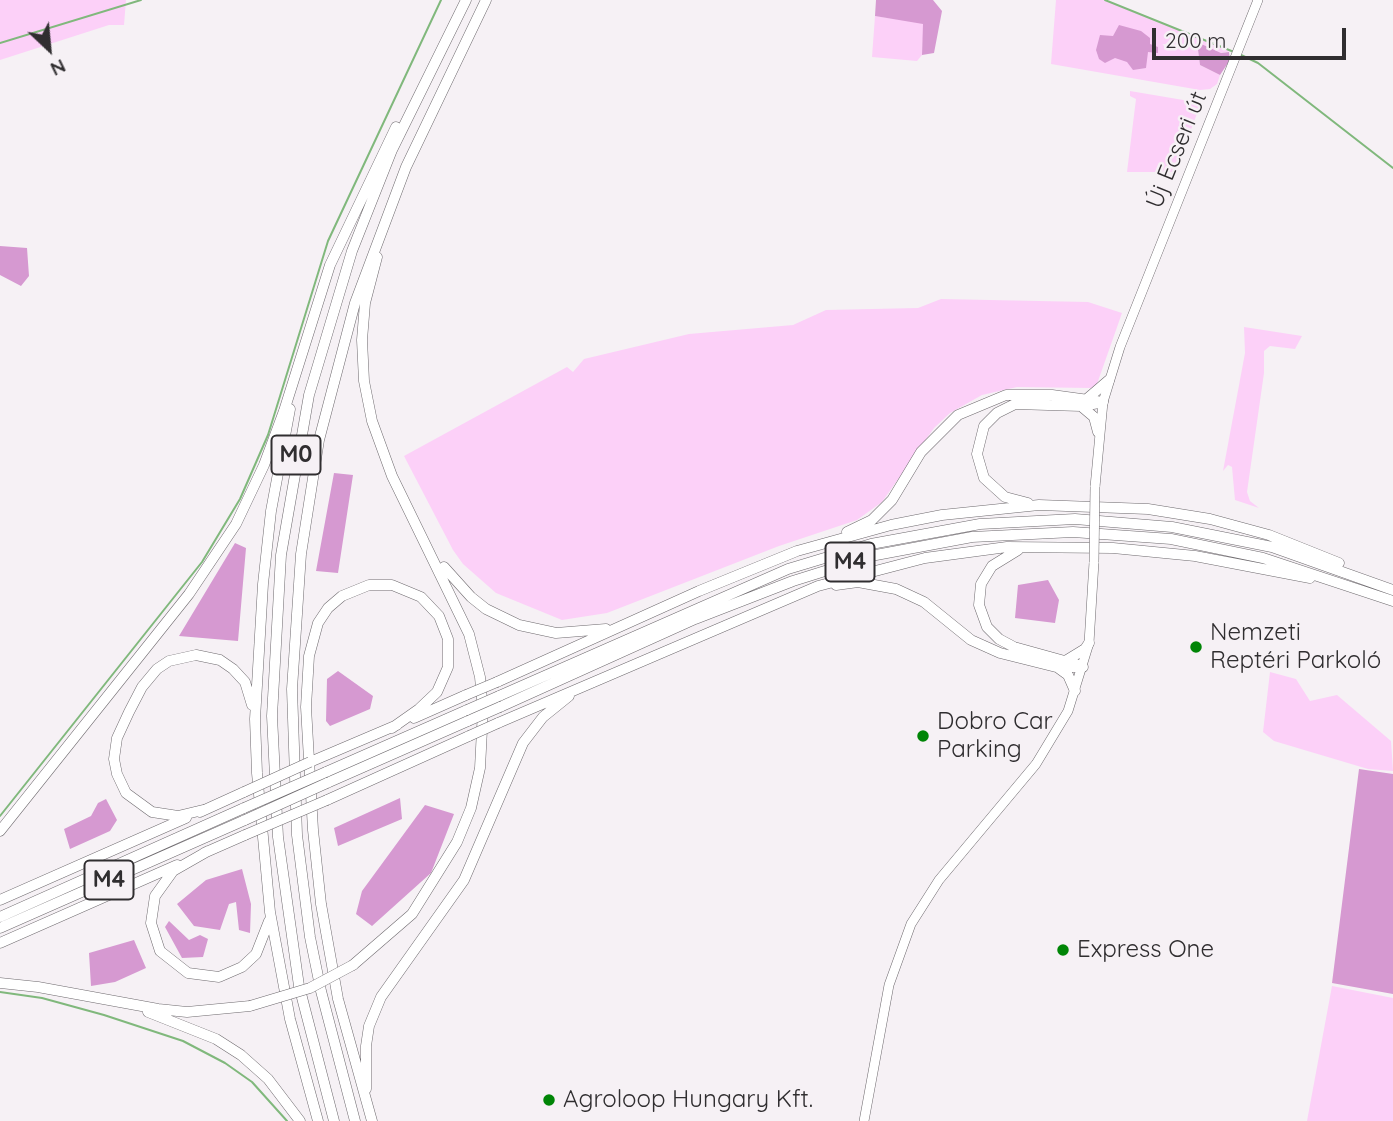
<!DOCTYPE html>
<html>
<head>
<meta charset="utf-8">
<style>
	body { margin:0 }
	#map { position:relative; width:1393px; height:1121px; overflow:hidden; background:#f6f1f5; font-family:Quicksand,sans-serif }
	canvas { display:block }
	.north { position:absolute; left:14px; top:14px; width:70px; height:70px; -webkit-text-stroke:5px #f6f1f5; paint-order:stroke; rotate:154deg; font-size:19px; font-weight:700; line-height:28px; text-align:center; color:#302e30 }
	.north::after { content:''; display:block; margin:auto; width:24px; height:32px; background:#302e30; clip-path:polygon(50% 0,100% 100%,50% 72%,0 100%) }
	.scale { position:absolute; left:1152px; top:28px; width:194px; height:32px; box-sizing:border-box; border:4px solid #302e30; border-top:0; padding-left:9px; font-size:21px; line-height:24px; white-space:nowrap; color:#302e30; -webkit-text-stroke:5px #f6f1f5; paint-order:stroke }
</style>
</head>
<body>
<div id="map">
<canvas width="1393" height="1121"></canvas>
<div class="north">N</div>
<div class="scale">200 m</div>
</div>
<script>
const ctx = document.querySelector('canvas').getContext('2d');
ctx.lineJoin = 'round';
function fillPath(path, color) {
  ctx.fillStyle = color;
  ctx.fill(path, 'evenodd');
}
function toPath(rows) {
  const path = new Path2D();
  for (const r of rows) {
    path.moveTo(r[0], r[1]);
    for (let i = 2; i < r.length; i += 2) path.lineTo(r[i], r[i + 1]);
  }
  return path;
}
function stroke(path, color, width, dash) {
  ctx.strokeStyle = color;
  ctx.lineWidth = width;
  ctx.lineCap = dash ? 'butt' : 'round';
  ctx.setLineDash(dash || []);
  ctx.stroke(path);
}
function label(font, color, halo, rows, align = 'center') {
  ctx.font = font + ' Quicksand,sans-serif';
  ctx.lineWidth = 5;
  ctx.setLineDash([]);
  ctx.textBaseline = 'middle';
  ctx.strokeStyle = halo;
  ctx.fillStyle = color;
  for (const [text, x, y, turn = 0] of rows) {
    ctx.save();
    ctx.translate(x, y);
    ctx.rotate((+turn || 0) * Math.PI / 180);
    ctx.textAlign = isNaN(turn) ? turn : align;
    if (halo) ctx.strokeText(text, 0, 0);
    ctx.fillText(text, 0, 0);
    ctx.restore();
  }
}
fillPath(toPath([
	[0,0,126,0,124,25,109,25,0,60],
	[1056,0,1105,0,1231,51,1221,53,1197,42,1200,65,1220,75,1217,84,1210,89,1200,90,1051,64],
	[875,16,924,23,922,55,917,61,872,57],
	[1130,91,1201,103,1175,172,1127,172,1136,99,1130,96],
	[941,299,1088,302,1122,313,1097,384,1091,388,1017,387,982,395,950,413,934,428,882,502,857,520,779,546,607,613,562,620,496,593,463,564,453,550,404,456,567,367,573,372,584,359,689,334,793,325,826,310,918,308],
	[1244,327,1302,336,1295,349,1270,346,1264,351,1264,373,1247,492,1250,501,1259,508,1235,500,1232,467,1228,465,1223,471,1245,353],
	[1270,672,1296,679,1310,701,1337,695,1391,741,1393,771,1368,769,1274,741,1263,732],
	[1332,986,1393,998,1393,1121,1307,1121]
]), '#fcd0f8');
fillPath(toPath([
	[876,0,933,0,942,11,934,53,922,55,923,24,875,16],
	[1119,25,1141,31,1150,38,1150,44,1158,47,1158,53,1148,52,1146,68,1133,70,1127,62,1115,58,1105,63,1099,59,1096,50,1100,35,1113,36],
	[1197,42,1221,53,1229,52,1230,60,1220,75,1200,65],
	[0,246,27,248,29,276,21,286,0,275],
	[334,473,353,475,338,573,316,571],
	[235,543,246,548,238,641,179,636],
	[1048,580,1059,600,1055,623,1015,618,1018,585],
	[338,671,373,696,370,709,330,726,326,721,327,679],
	[1359,769,1393,774,1393,994,1332,983],
	[400,798,402,819,338,846,334,828],
	[106,799,117,820,110,831,70,849,64,829,91,816,98,803],
	[425,805,454,814,431,873,372,926,356,914,362,891],
	[242,869,251,904,250,933,239,930,236,902,229,904,220,930,194,926,177,904,206,880],
	[169,921,189,940,200,935,208,939,203,957,182,958,165,927],
	[134,940,146,968,115,982,91,986,89,953]
]), '#d699d1');
stroke(toPath([
	[1105,0,1234,52],
	[0,43,141,0],
	[1239,54,1258,63,1393,168],
	[0,816,202,562,240,499,268,435,328,241,441,0],
	[0,992,42,998,104,1015,183,1041,225,1063,252,1082,287,1121]
]), '#80b87c', 2);
const major = toPath([
	[1095,487,1103,402,1120,347,1258,0],
	[864,1121,889,985,911,924,939,880,1036,764,1068,711,1089,643,1094,562]
]);
const highway = toPath([
	[1088,398,1109,380],
	[1081,406,1094,417,1098,432],
	[290,409,271,511,263,584,255,719,257,773,270,912,290,1019,318,1121],
	[1028,503,1005,497,984,478,977,454,984,426,997,413,1015,404,1081,406,1099,403],
	[847,532,872,520,892,500,921,452,958,415,1006,395,1052,395,1103,402],
	[1018,550,992,566,981,584,979,605,987,627,999,639,1014,647,1079,665],
	[444,567,471,597,486,609,519,625,556,633,606,629],
	[836,585,858,582,896,589,924,602,971,640,1000,653,1056,667,1083,667],
	[1067,660,1085,649,1089,643],
	[1057,667,1068,675,1075,691],
	[497,682,699,591,797,551,891,525,942,515,1039,505,1148,509,1210,519,1269,535,1339,563],
	[499,696,788,569,871,544,980,524,1075,519,1172,527,1272,547,1393,590],
	[500,707,695,619,793,581,876,555,972,537,1073,532,1171,539,1263,558,1393,601],
	[414,718,466,695],
	[498,723,818,586,925,558,1007,547,1113,548,1195,556,1310,578],
	[310,762,397,725],
	[326,772,467,710],
	[327,783,468,721],
	[327,800,469,736],
	[203,810,178,816,152,812,126,793,117,774,114,759,117,738,129,712,142,687,157,669,169,661,196,655,220,660,233,669,245,682,252,705],
	[200,812,244,792],
	[0,831,189,594,236,524,264,465,284,411,330,265,396,127],
	[208,851,173,871,155,896,151,923,160,951,188,973,219,977,242,967,256,954,269,921],
	[204,853,245,835],
	[0,900,186,818],
	[0,917,244,808],
	[0,928,245,820],
	[0,943,177,865],
	[353,965,412,914,457,842,471,808,480,768,483,710,480,677,469,634,392,476,372,421,364,381,362,340,365,303,377,257],
	[0,983,38,987,158,1009,187,1012,250,1006],
	[148,1012,216,1039,241,1055,268,1079,300,1121],
	[366,1089,366,1046,369,1026,381,997,464,880,523,743,543,717,569,696],
	[334,1121,299,986,278,837,272,716,281,555,309,395,352,251,392,150,466,0],
	[355,1121,321,991,310,937,297,835,292,689,301,554,319,440,355,303,406,167,486,0],
	[372,1121,338,999,321,904,313,830,306,707,309,656,318,623,328,608,342,596,369,585,392,585,421,597,439,616,448,639,448,667,437,692,419,709,392,728]
]);
stroke(major, '#6e6a6e', 10);
stroke(highway, '#6e6a6e', 11);
stroke(major, '#fff', 9);
stroke(highway, '#fff', 10);
const majorBridge = toPath([
	[1094,562,1095,487]
]);
const highwayBridge = toPath([
	[466,695,497,682],
	[467,710,499,696],
	[468,721,500,707],
	[469,736,498,723],
	[244,792,310,762],
	[244,808,326,772],
	[245,820,327,783],
	[245,835,327,800],
	[250,1006,310,988,353,965]
]);
stroke(majorBridge, '#6e6a6e', 10, []);
stroke(highwayBridge, '#6e6a6e', 11, []);
stroke(majorBridge, '#fff', 9);
stroke(highwayBridge, '#fff', 10);
for (const [x, y, r, color] of [
	[1196,647,7,"#008506"],
	[923,736,7,"#008506"],
	[1063,950,7,"#008506"],
	[549,1100,7,"#008506"]
]) {
  const dot = new Path2D();
  dot.arc(x, y, r, 0, 2 * Math.PI);
  ctx.fillStyle = color;
  ctx.fill(dot);
  stroke(dot, '#f6f1f5', 2.5);
}
for (const [x, y, w] of [
	[296,455,49],
	[850,562,49],
	[109,880,49]
]) {
  const box = new Path2D();
  box.roundRect(x - w / 2, y - 19.5, w, 39, 5);
  ctx.fillStyle = '#f6f1f5';
  ctx.fill(box);
  stroke(box, '#302e30', 2);
}
label('bold 23px', '#302e30', null, [
	["M0",296,455],
	["M4",850,562],
	["M4",109,880]
]);
label('24px', '#302e30', '#f6f1f5', [
	["Új Ecseri út",1177,150,-68]
]);
label('24px', '#302e30', '#f6f1f5', [
	["Nemzeti",1210,633],
	["Reptéri Parkoló",1210,661],
	["Dobro Car",937,722],
	["Parking",937,750],
	["Express One",1077,950],
	["Agroloop Hungary Kft.",563,1100]
], 'left');
</script>
</body>
</html>
